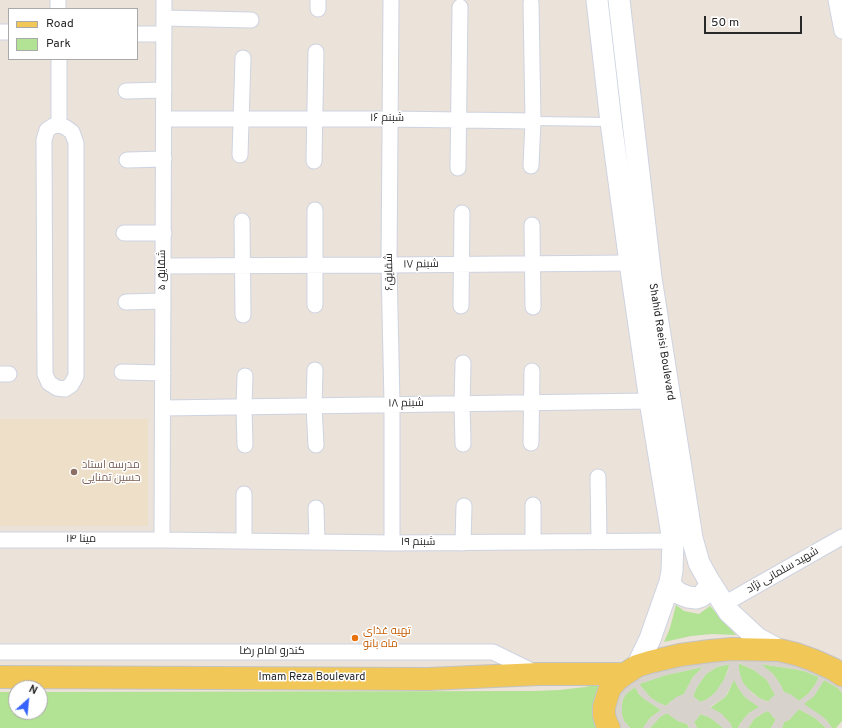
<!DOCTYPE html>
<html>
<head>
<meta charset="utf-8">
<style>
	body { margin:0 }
	#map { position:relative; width:842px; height:728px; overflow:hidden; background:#ebe2d9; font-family:Overpass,sans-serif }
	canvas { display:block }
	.legend { position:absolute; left:8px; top:8px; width:130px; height:52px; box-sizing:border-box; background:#fff; border:1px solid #a9a9a9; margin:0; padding:5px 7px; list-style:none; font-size:12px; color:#282828 }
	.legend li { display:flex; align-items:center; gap:8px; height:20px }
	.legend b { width:20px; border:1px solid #a9a9a9 }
	.north { position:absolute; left:8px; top:680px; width:40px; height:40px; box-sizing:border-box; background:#fff; border:1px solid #a9a9a9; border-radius:50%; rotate:27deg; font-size:11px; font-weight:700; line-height:16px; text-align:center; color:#282828 }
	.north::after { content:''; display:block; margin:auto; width:14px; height:18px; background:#3663fb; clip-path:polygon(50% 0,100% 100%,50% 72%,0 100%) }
	.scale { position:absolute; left:704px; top:16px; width:98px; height:18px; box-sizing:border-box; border:2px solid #282828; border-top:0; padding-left:5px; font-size:12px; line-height:14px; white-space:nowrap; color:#282828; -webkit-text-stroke:3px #fff; paint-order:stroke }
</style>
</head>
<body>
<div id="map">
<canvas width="842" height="728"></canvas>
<ul class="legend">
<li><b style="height:5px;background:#f1c758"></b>Road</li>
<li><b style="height:11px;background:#b2e294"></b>Park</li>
</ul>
<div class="north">N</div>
<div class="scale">50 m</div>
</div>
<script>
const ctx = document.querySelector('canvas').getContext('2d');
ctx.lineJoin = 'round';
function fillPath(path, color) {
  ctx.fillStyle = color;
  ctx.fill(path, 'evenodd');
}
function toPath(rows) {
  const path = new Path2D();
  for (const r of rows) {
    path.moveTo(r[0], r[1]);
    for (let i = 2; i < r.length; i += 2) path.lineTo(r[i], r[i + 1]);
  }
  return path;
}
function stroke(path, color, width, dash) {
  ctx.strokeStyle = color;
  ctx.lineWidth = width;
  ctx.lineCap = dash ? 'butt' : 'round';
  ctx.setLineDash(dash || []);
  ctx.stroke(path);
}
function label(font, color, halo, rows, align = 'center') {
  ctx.font = font + ' Overpass,Cairo,sans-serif';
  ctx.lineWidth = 3;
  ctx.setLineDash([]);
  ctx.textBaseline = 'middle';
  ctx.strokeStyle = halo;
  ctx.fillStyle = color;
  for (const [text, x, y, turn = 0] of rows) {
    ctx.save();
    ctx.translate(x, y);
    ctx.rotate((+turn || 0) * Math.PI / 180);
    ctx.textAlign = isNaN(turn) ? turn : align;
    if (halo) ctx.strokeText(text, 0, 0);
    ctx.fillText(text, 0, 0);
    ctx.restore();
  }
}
fillPath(toPath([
	[0,419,148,419,148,526,0,526]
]), '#eddfc8');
fillPath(toPath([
	[676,605,684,611,699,614,710,606,736,635,712,634,691,636,664,642,670,628],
	[738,663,754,670,767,680,775,695,770,700,769,702,759,698,747,688,743,683,740,676],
	[730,664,724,680,715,693,706,700,700,702,693,696,697,687,706,674,717,667],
	[760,664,794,669,804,671,819,677,815,685,808,694,799,701,795,698,784,692,780,684,773,674],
	[703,667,693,677,684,694,670,702,666,706,657,702,650,697,639,684,666,675],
	[734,679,739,689,746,698,760,707,749,713,740,724,738,728,732,728,730,723,710,708,725,697,728,693],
	[824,680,838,688,842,693,842,721,836,728,832,728,826,720,803,704,814,696],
	[603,683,598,728,0,728,0,692,16,692,16,712,40,712,40,692,533,691,560,690,585,687],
	[635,687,639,694,643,698,661,710,650,718,643,728,630,728,624,721,622,715,621,709,623,699,626,694],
	[799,709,815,718,826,728,782,728,784,722,789,720],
	[769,710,773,717,776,719,771,728,748,728,754,719,763,713],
	[667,713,678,721,687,724,689,728,650,728,660,717],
	[700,714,709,717,716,722,723,728,697,728,694,722,699,716]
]), '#b2e294');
fillPath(toPath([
	[744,657,793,662,842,684,842,693,838,688,824,680,814,696,804,704,822,716,826,720,832,728,826,728,815,718,799,709,789,720,784,722,782,728,771,728,776,719,773,717,768,711,763,713,754,719,748,728,738,728,744,718,752,711,759,707,750,701,743,695,739,689,734,680,725,697,710,707,722,714,730,723,732,728,723,728,716,722,709,717,700,714,698,718,694,722,697,728,689,728,687,724,678,721,667,713,660,717,650,728,643,728,650,718,661,710,643,698,639,694,635,687,626,694,623,699,622,704,622,715,624,721,630,728,620,728,615,721,614,705,620,691,633,681,649,673,696,662],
	[739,663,754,670,767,680,775,695,771,698,768,702,759,698,752,693,743,683,739,671],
	[729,664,728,671,724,680,715,693,706,700,700,702,693,696,697,687,706,674,717,667],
	[761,664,794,669,804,671,819,677,815,685,808,694,799,701,792,695,784,692,780,684,773,674],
	[703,667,693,677,684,694,676,697,666,706,657,702,650,697,639,684,666,675]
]), '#d7d2cc');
const service = toPath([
	[533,121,610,122]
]);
const minor = toPath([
	[58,0,58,9],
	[391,0,389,265,392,404,392,543],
	[836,0,842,31],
	[318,9,318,0],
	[164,18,251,20],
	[0,32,9,32],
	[137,34,164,34],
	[59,59,59,125],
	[126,91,164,90],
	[164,119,390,119,533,121],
	[59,125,65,127,72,132,76,143,76,376,71,385,65,389,57,388,49,383,45,374,44,140,47,130,53,126,59,125],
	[240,155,243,58],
	[127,160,164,159],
	[314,161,316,52],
	[531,166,533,121,531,3],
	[458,168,460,7],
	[242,221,243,315],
	[532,225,533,307],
	[124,233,164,233],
	[163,266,389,265,630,263],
	[126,302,163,301],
	[315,305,315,210],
	[461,306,462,213],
	[463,363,462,404,463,444],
	[315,370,314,406,316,445],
	[122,372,163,373],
	[0,374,9,374],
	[245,376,244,407,245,445],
	[163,408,650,401],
	[531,443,532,371],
	[598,477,599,542],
	[533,505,533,542],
	[316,508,317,542],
	[0,540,162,540,392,543,673,541],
	[162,540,164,0],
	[244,541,244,494],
	[463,543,464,506],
	[724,604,842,537],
	[0,652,493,652,536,673]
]);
const secondary = toPath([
	[597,0,611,122,630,263,650,401,673,541,672,571,670,582,650,639,637,666],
	[619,0,651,278,692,538,699,563,709,581,729,612,757,638,779,650],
	[670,582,673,588,678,593,688,597,696,598,702,596,711,584]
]);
const primary = toPath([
	[0,677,428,679,539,674,625,674],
	[609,728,606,722,604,715,604,707,607,697,610,688,617,680,625,674,637,666,650,662,680,655,710,651,732,649,779,650,796,654,813,660,833,669,842,675]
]);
stroke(service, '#ced3e1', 10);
stroke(minor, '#ced3e1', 17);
stroke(secondary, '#ced3e1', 23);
stroke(primary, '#c3c3c3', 24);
stroke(service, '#fff', 8);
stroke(minor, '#fff', 15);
stroke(secondary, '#fff', 21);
stroke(primary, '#f1c758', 22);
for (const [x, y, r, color] of [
	[74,472,4,"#8d6e63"],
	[355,638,4,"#e8710a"]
]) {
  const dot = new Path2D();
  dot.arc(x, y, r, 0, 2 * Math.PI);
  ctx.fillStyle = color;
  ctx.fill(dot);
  stroke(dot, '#fff', 1.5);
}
label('11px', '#282828', '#fff', [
	["شبنم ۱۶",387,119],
	["شبنم ۱۷",421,265,-1],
	["شقایق ۵",163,270,-90],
	["شقایق۶",390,272,-91],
	["Shahid Raeisi Boulevard",661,342,81],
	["شبنم ۱۸",406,404,-1],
	["مینا ۱۴",81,540],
	["شبنم ۱۹",418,543],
	["شهید سلمانی نژاد",783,571,-30],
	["کندرو امام رضا",272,652],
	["Imam Reza Boulevard",312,678]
]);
label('11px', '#785e54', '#fff', [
	["مدرسه استاد",82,466],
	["حسین تمنایی",82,479]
], 'left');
label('11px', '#c56008', '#fff', [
	["تهیه غذای",363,632],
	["ماه بانو",363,645]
], 'left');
</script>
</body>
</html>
